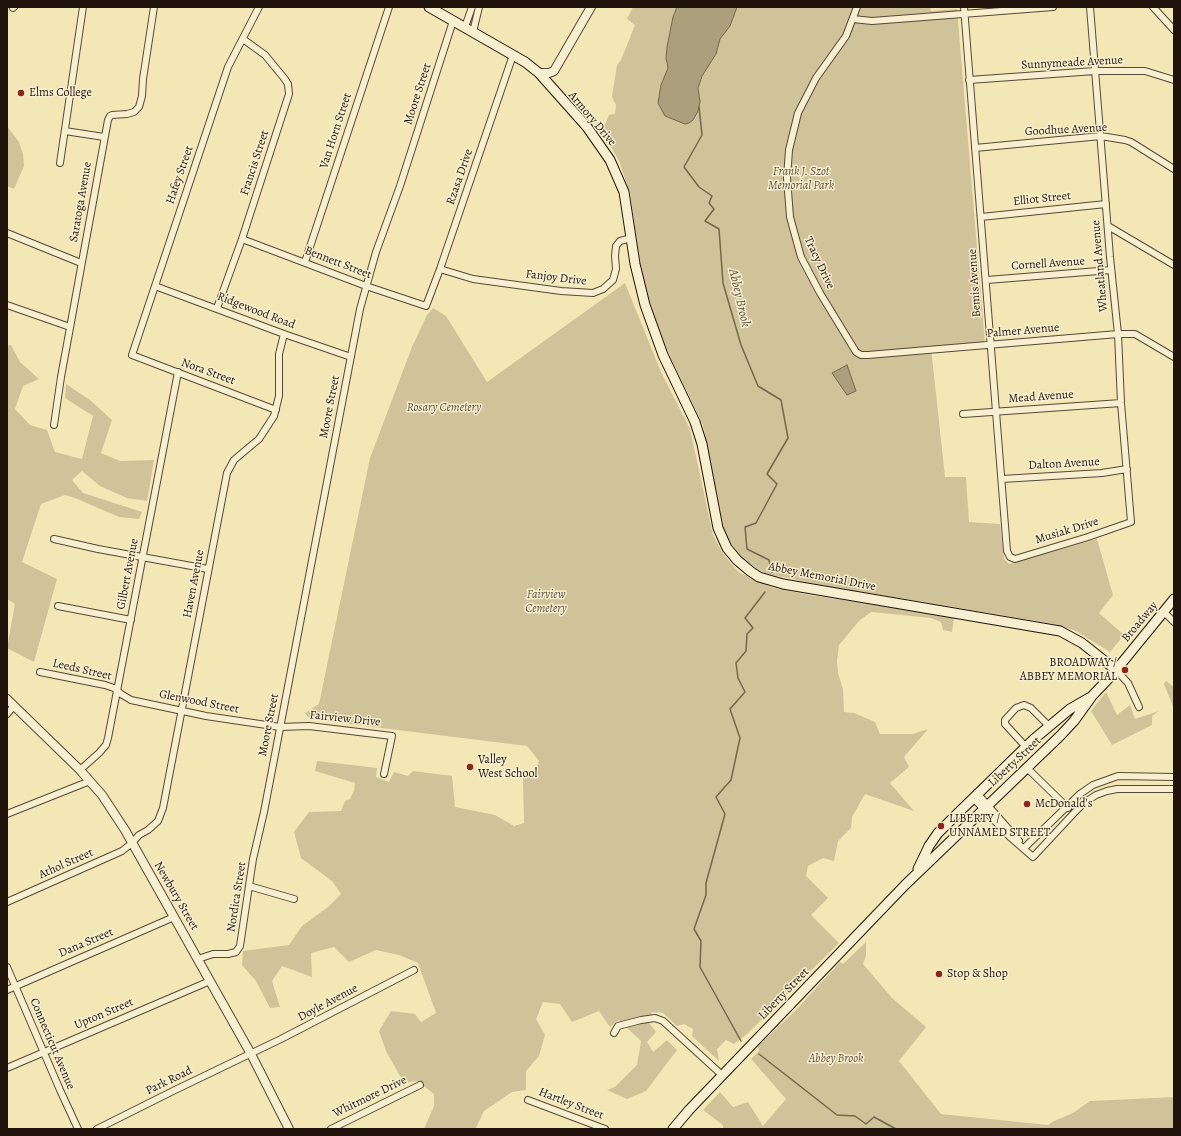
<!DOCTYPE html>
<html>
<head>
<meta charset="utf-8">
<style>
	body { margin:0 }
	#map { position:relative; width:1181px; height:1136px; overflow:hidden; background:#f4e7b6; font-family:Alegreya,serif }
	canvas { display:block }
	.frame { position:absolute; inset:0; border:8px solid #20130b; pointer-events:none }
</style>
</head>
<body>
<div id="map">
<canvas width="1181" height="1136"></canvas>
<div class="frame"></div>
</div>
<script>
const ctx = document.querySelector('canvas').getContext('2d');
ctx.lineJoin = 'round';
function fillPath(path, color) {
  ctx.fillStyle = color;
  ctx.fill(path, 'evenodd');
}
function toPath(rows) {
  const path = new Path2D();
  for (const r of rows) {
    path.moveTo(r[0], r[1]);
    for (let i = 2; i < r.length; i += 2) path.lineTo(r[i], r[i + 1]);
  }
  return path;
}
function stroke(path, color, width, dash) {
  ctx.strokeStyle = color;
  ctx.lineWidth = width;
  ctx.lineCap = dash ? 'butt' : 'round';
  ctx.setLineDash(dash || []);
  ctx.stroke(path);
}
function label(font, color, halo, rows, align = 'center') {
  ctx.font = font + ' Alegreya,serif';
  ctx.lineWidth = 3;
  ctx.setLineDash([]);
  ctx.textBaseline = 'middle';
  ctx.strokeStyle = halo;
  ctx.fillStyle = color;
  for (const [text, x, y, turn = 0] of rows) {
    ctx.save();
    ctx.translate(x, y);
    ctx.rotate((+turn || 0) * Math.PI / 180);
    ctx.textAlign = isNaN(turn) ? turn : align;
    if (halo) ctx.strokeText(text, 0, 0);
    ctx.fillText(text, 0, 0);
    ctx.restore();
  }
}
fillPath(toPath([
	[633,7,930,7,931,11,957,9,985,343,931,348,945,477,966,477,969,522,1000,524,1004,559,1009,564,1097,539,1113,595,1099,613,1124,635,1110,652,1076,631,1054,624,858,591,859,593,768,574,757,569,743,559,736,551,725,534,703,425,658,331,649,301,639,257,630,193,619,161,610,145,610,143,601,134,609,115,615,114,616,105,612,97,617,65,621,60,635,25,627,19],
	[7,126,19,142,23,154,24,166,14,189,7,186],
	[625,283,661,372,690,429,713,535,722,552,733,566,740,573,774,588,804,594,954,617,952,632,943,630,941,622,931,618,871,612,859,621,839,645,837,661,838,673,843,689,844,712,854,713,875,722,880,734,913,734,928,729,904,757,909,767,890,783,914,811,865,794,852,817,851,828,838,841,834,861,823,858,808,866,806,876,828,898,811,915,839,943,746,1035,734,1044,726,1040,717,1049,719,1061,692,1036,693,1029,684,1024,677,1026,663,1013,652,1012,649,1023,656,1032,647,1042,653,1052,667,1040,677,1050,646,1091,627,1099,607,1090,615,1087,637,1065,641,1041,619,1020,610,1027,599,1011,572,1022,560,1004,543,1002,536,1019,545,1035,539,1056,526,1071,526,1090,512,1092,484,1111,476,1128,478,1129,424,1129,434,1106,434,1094,417,1081,404,1083,386,1051,379,1031,391,1011,415,1014,421,1022,436,1013,418,963,399,955,376,950,349,962,334,947,311,953,312,977,282,966,272,981,280,1007,270,1008,256,981,242,965,243,951,289,945,302,926,328,907,341,894,332,881,301,858,294,832,309,812,341,811,345,801,350,799,354,790,355,783,315,771,317,761,377,768,376,777,389,782,394,772,408,776,413,771,452,776,455,807,495,815,514,826,524,823,523,778,536,770,539,761,527,746,309,719,305,713,319,704,370,458,412,347,427,315,433,308,446,316,487,382],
	[11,345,20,362,39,379,23,386,15,409,30,425,47,430,55,452,82,459,93,416,65,398,66,384,90,400,112,420,101,453,120,461,154,460,147,501,127,498,100,486,82,471,72,480,83,493,142,512,139,519,119,517,75,498,65,495,41,504,22,562,57,579,34,662,7,648,15,604,7,599,7,346],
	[1166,681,1174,687,1174,709,1164,684],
	[1106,692,1117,715,1130,705,1135,719,1159,711,1152,716,1152,725,1112,745,1091,711],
	[866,942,866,956,863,964,892,998,926,1027,899,1061,941,1114,1048,1125,1052,1122,1073,1113,1090,1101,1174,1097,1174,1129,723,1129,723,1125,703,1110,720,1092,733,1107,748,1102,763,1126,786,1099,751,1059,759,1051,758,1046,796,1010,840,962,843,964]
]), '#d0c399');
const water = toPath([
	[677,7,737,7,730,26,720,39,716,54,702,76,698,88,700,102,698,111,693,120,689,123,685,124,665,116,658,103,661,85,668,68,666,58,667,47,673,17,677,7],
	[847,365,856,391,847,395,832,373,847,365]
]);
fillPath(water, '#ac9f7c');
stroke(water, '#74674f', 1);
stroke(toPath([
	[699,107,702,135,684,167,699,187,712,196,709,203,714,209,705,221,719,229,723,283,741,345,758,386,781,400,788,438,767,474,777,484,756,523,745,527,747,549,769,560,772,572],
	[741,1041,700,967,701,941,694,929,706,895,706,883,725,814,716,797,731,780,740,738,730,709,745,692,738,678,736,663,746,651,747,634,753,628,745,618,765,592],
	[759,1054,837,1115,855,1116,866,1124,874,1117,896,1129]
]), '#74674f', 1.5);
const minor = toPath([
	[259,7,228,67,132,355,276,410],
	[857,7,846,36,816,78,798,113,789,150,787,178,790,217,801,257,820,293,856,352,861,355,868,355,1118,334,1135,334,1174,357],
	[964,7,1007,551,1010,557,1015,559,1088,537,1131,522,1121,403,1118,334,1110,257,1090,7],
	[1153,7,1174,30],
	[13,8,14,7],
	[853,19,872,21,1053,7],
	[465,27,472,7],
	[473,32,479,7],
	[969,80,1095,71,1145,71,1174,80],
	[65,131,104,137],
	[975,148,1101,136,1125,140,1131,142,1174,169],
	[60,163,83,7],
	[981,217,1106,204],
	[1108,226,1174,265],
	[7,233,81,263],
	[242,239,366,286,426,306,440,269,513,55],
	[305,262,389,7],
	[440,269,473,279,561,291,593,293,603,289,613,280,616,269,615,256,616,246,620,241,632,238],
	[987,280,1111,270],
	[155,286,284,334,351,357],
	[7,305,70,327],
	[217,308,242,239,289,94,288,84,284,78,265,55,243,39],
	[963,414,1121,403],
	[54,425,61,377,108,120,110,116,112,115,127,114,134,112,139,107,142,96,143,79,154,7],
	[1002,479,1102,473,1127,469],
	[54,539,98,549,208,569],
	[58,606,131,620],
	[1164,612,1174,622],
	[1116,670,1128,683,1139,707],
	[40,672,105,685,114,688,121,694,131,700,206,716,280,727,309,726,392,736,384,774],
	[7,714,14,706],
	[1026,747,1005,724,1005,720,1016,708,1024,705,1031,708,1049,726],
	[1026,767,1068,808],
	[80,770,99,753,106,745,108,738,178,372],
	[977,793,1019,841],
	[973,798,1010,837,1033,857,1074,813,1084,803,1096,795,1107,791,1117,789,1174,789],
	[7,814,90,781],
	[1024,848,1080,794,1093,785,1118,776,1174,777],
	[249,886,294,899],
	[7,902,122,851,132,843,139,835,148,830,158,821,163,808,227,473,234,460,259,439,274,416,279,396,279,354,284,334],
	[198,959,213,954,228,954,236,952,240,946,253,859,264,812,360,309,376,252,400,186,453,21],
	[7,967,60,1090,78,1129],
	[7,990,174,917],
	[614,1033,618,1026,641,1020,655,1018,663,1021,722,1075],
	[7,1068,210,981],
	[528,1100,605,1129],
	[97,1129,175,1090,281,1039,414,970],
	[331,1129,420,1085]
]);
const tertiary = toPath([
	[539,73,549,73,554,71,591,7],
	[7,699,80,770,102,795,125,830,251,1054,289,1129]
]);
const secondary = toPath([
	[429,7,525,62,539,73,587,127,610,160,624,192,635,264,645,305,663,355,695,422,702,444,718,528,727,548,737,560,750,571,759,577,783,584,1060,631,1082,643,1116,670],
	[918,869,929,846,938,833,954,817,1034,739,1070,709,1089,698],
	[673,1129,689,1110,905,885,1060,736,1074,721,1092,696,1112,675,1174,599]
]);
stroke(minor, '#554836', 8);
stroke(tertiary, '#554836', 10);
stroke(secondary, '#20130b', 11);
stroke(minor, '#f8efd0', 6);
stroke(tertiary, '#f8efd0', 8);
stroke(secondary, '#f8efd0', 9);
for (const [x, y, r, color] of [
	[21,93,4,"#8f2418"],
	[1125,670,4,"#8f2418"],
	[470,767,4,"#8f2418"],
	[1027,804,4,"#8f2418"],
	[941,826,4,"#8f2418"],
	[939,974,4,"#8f2418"]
]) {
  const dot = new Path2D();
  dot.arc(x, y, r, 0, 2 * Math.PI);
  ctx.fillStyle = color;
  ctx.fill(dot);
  stroke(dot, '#f8efd0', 1.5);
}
label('12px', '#20130b', '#f8efd0', [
	["Sunnymeade Avenue",1072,63,-3],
	["Moore Street",418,94,-72],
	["Armory Drive",592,119,50],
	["Goodhue Avenue",1066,130,-3],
	["Van Horn Street",336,131,-72],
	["Francis Street",255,163,-72],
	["Hafey Street",180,175,-71],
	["Rzasa Drive",460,177,-71],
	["Elliot Street",1042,199,-6],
	["Saratoga Avenue",81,202,-80],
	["Bennett Street",338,263,21],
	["Tracy Drive",819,263,65],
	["Cornell Avenue",1048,264,-4],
	["Wheatland Avenue",1100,266,-95],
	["Fanjoy Drive",556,278,7],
	["Bemis Avenue",975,283,-94],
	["Ridgewood Road",256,311,21],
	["Palmer Avenue",1023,331,-5],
	["Nora Street",208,372,20],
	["Mead Avenue",1041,397,-4],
	["Moore Street",330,407,-79],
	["Dalton Avenue",1064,464,-3],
	["Musiak Drive",1067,531,-17],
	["Gilbert Avenue",128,574,-79],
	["Abbey Memorial Drive",822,577,11],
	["Haven Avenue",194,584,-79],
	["Broadway",1140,622,-50],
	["Leeds Street",82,670,13],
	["Glenwood Street",199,702,11],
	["Fairview Drive",345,719,6],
	["Moore Street",269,725,-79],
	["Liberty Street",1015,762,-43],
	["Athol Street",66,864,-24],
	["Newbury Street",176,896,60],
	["Nordica Street",237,897,-81],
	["Dana Street",86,943,-23],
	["Liberty Street",784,994,-46],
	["Doyle Avenue",328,1003,-28],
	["Upton Street",104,1014,-23],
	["Connecticut Avenue",52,1044,67],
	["Park Road",169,1081,-26],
	["Whitmore Drive",370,1097,-26],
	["Hartley Street",571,1104,21]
]);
label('12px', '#20130b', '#f8efd0', [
	["Elms College",29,93],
	["BROADWAY /",1117,663,"right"],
	["ABBEY MEMORIAL",1117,677,"right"],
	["Valley",478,760],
	["West School",478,774],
	["McDonald's",1035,804],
	["LIBERTY /",949,819],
	["UNNAMED STREET",949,833],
	["Stop & Shop",947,974]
], 'left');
label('italic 12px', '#5e513d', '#f8efd0', [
	["Frank J. Szot",801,172],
	["Memorial Park",801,186],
	["Rosary Cemetery",444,408],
	["Fairview",546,595],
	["Cemetery",546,609],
	["Abbey Brook",836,1059]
]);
label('italic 13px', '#5f523e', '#f8efd0', [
	["Abbey Brook",739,298,77]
]);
</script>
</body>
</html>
